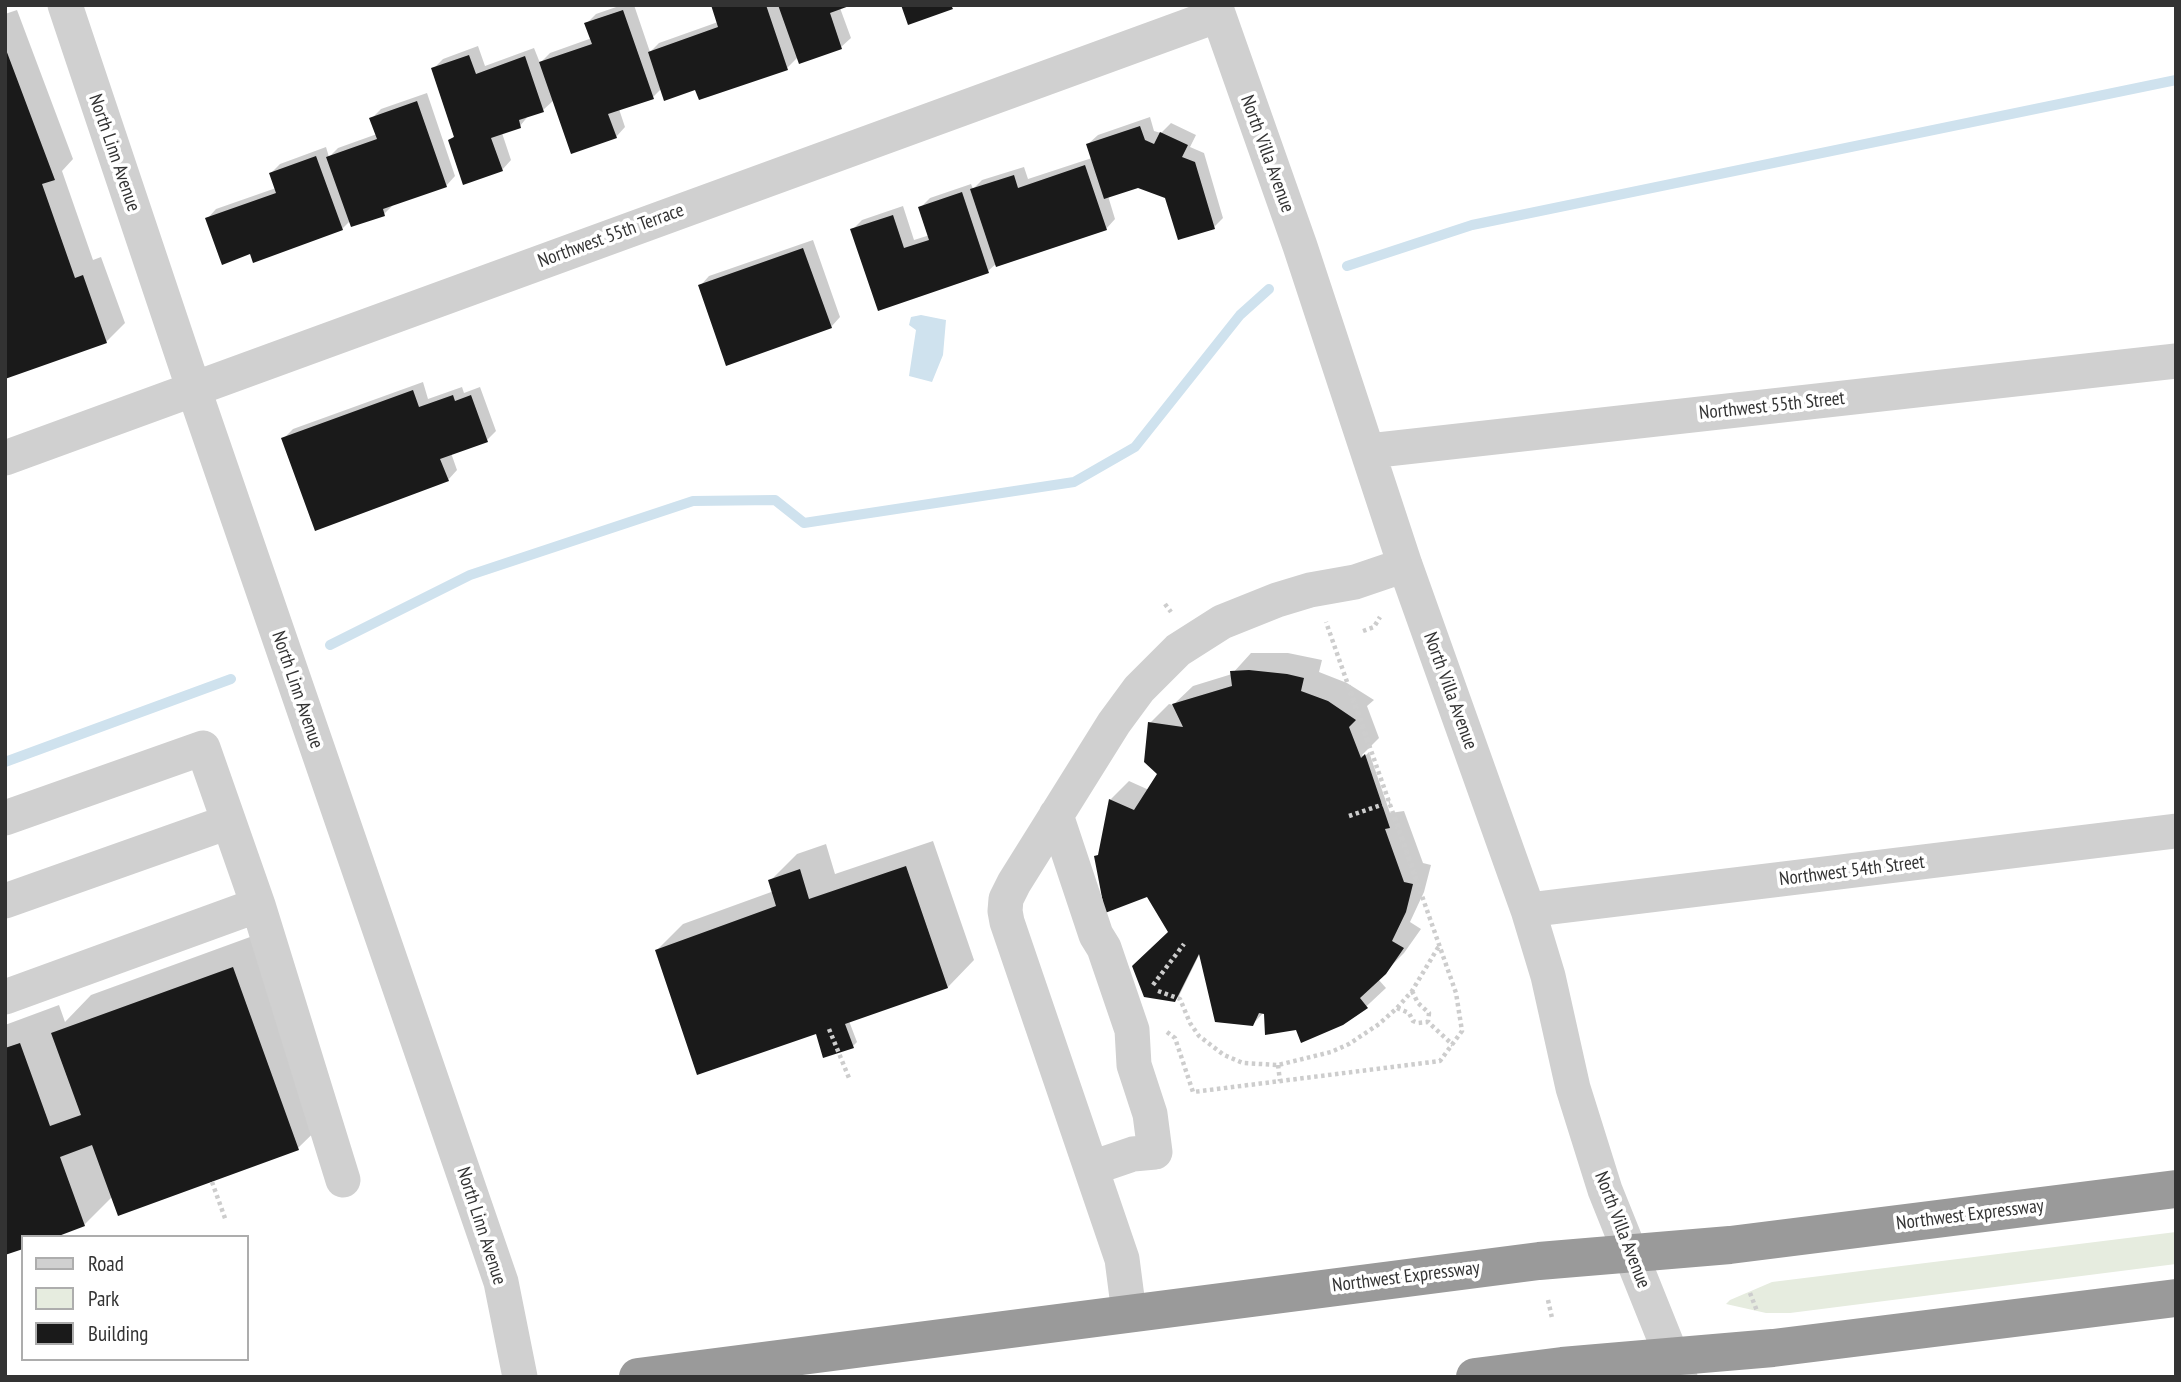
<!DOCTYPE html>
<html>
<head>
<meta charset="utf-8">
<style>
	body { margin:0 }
	#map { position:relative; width:2181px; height:1382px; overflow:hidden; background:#fff; font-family:"PT Sans Narrow",sans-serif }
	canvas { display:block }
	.frame { position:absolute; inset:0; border:7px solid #333; pointer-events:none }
	.legend { position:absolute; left:21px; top:1235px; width:228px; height:126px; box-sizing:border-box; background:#fff; border:2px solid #adadad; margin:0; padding:9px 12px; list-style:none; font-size:21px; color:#333 }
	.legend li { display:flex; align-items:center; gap:14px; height:35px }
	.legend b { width:35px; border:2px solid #adadad }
</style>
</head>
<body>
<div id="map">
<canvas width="2181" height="1382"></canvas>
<div class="frame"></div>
<ul class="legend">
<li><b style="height:9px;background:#d0d0d0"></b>Road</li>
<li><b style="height:19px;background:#e6ecdf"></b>Park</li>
<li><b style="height:19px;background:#1a1a1a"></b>Building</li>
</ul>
</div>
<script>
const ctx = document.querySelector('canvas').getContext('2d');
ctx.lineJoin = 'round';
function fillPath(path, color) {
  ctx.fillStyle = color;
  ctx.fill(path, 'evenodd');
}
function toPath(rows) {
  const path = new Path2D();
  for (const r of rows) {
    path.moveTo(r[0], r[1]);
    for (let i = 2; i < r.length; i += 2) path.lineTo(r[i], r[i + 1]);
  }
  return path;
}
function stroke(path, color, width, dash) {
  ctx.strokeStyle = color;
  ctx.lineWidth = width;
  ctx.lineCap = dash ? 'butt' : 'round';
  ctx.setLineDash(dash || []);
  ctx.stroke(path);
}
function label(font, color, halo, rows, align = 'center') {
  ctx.font = font + ' "PT Sans Narrow",sans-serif';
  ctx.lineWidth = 7;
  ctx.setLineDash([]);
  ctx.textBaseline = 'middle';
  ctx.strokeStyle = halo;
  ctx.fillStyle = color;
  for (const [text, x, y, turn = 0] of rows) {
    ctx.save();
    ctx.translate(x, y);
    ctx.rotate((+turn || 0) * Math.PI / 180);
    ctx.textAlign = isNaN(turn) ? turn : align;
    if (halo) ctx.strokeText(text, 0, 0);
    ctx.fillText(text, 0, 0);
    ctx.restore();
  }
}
fillPath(toPath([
	[2176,1232,2176,1264,1790,1313,1766,1313,1726,1304,1730,1300,1772,1282]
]), '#e6ecdf');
fillPath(toPath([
	[921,315,946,320,943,355,932,382,909,376,916,330,909,325,911,317]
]), '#cfe2ee');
fillPath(toPath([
	[622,5,634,5,650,52,659,43,718,22,713,5,848,5,840,8,851,38,841,47,798,57,787,68,697,88,662,88,653,97,619,109,625,127,616,137,554,100,543,110,529,115,520,126,502,133,511,160,502,170,450,141,455,135,433,69,443,59,478,46,485,66,534,48,540,63,550,53,592,38,586,24,596,14],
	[17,10,73,159,62,171,93,260,101,257,125,323,106,342,5,377,5,14],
	[427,93,455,176,446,186,393,205,384,214,350,221,342,229,252,252,207,219,216,209,276,188,271,173,280,164,326,147,329,157,338,148,377,134,371,119,381,109],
	[1150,117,1154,131,1161,133,1171,123,1196,135,1190,147,1204,153,1223,218,1214,227,1167,196,1138,186,1108,196,1115,219,1106,229,997,263,988,271,879,308,852,230,862,220,903,206,914,240,930,235,920,208,930,198,971,184,973,189,982,180,1024,167,1028,179,1092,158,1088,144,1098,135],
	[813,240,840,317,831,327,700,286,709,276],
	[423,382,428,399,462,387,464,393,480,387,496,431,487,440,451,453,457,470,448,480,283,439,293,429],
	[1251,653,1288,653,1322,660,1319,672,1347,683,1374,700,1367,706,1379,738,1362,755,1364,757,1369,752,1390,813,1404,811,1423,863,1431,865,1424,892,1410,922,1421,929,1404,953,1378,979,1386,988,1356,1016,1298,1028,1265,1011,1253,1024,1201,951,1179,996,1175,1000,1171,932,1148,895,1096,857,1101,852,1110,800,1129,781,1149,790,1159,773,1150,723,1169,704,1173,705,1193,686,1232,674],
	[933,841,974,960,948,987,849,1021,857,1042,853,1046,817,1032,657,950,683,924,774,891,770,881,797,854,826,844,835,874],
	[272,929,337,1110,298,1148,113,1196,84,1225,23,1237,5,1253,5,1025,59,1005,65,1022,91,995]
]), '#0003');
stroke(toPath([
	[1347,266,1472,225,2176,80],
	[330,645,470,575,693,501,775,500,804,523,1074,482,1135,447,1240,315,1269,289],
	[5,762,231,679]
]), '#cfe2ee', 10);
fillPath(toPath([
	[711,5,766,5,788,70,699,100,695,90,664,101,648,52,718,27],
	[778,5,852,5,830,13,842,49,799,64],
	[901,5,951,5,953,9,908,25],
	[623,10,654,99,608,114,617,138,571,154,539,62,592,44,584,23],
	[5,47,55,180,42,184,75,278,83,275,107,343,5,379],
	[469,55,476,74,525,56,544,112,519,120,521,128,491,138,503,171,463,185,448,140,454,137,431,68],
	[417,101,447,187,383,209,385,216,351,227,326,157,377,139,369,118],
	[1140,126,1145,140,1154,144,1160,132,1188,145,1182,157,1195,162,1215,229,1178,240,1165,198,1138,188,1104,199,1086,144],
	[316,156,343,230,253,263,250,254,222,265,205,218,276,193,269,173],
	[1085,165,1107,230,996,267,970,189,1014,175,1018,188],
	[962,192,989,273,878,311,850,229,893,215,904,248,929,240,918,207],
	[803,248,832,328,726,366,698,285],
	[413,390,419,407,453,395,455,401,471,395,488,442,440,459,449,481,315,531,281,438],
	[1249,670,1287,674,1304,678,1301,691,1328,701,1356,720,1349,727,1361,758,1365,754,1390,828,1385,829,1404,882,1413,884,1406,912,1392,941,1404,948,1386,974,1360,998,1368,1008,1343,1025,1301,1043,1296,1030,1265,1035,1264,1014,1259,1013,1253,1026,1215,1022,1199,954,1175,1002,1144,997,1132,966,1168,932,1147,897,1105,913,1094,856,1098,855,1109,799,1134,810,1157,774,1144,762,1148,722,1183,727,1172,704,1232,686,1230,671],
	[906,866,948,988,845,1024,854,1048,823,1058,816,1034,697,1075,655,950,776,906,768,880,800,869,809,899],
	[233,967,299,1150,118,1216,92,1145,60,1157,85,1226,56,1237,23,1237,23,1249,5,1255,5,1048,20,1043,50,1126,81,1115,51,1033]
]), '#1a1a1a');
stroke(toPath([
	[1165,604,1171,612],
	[1363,631,1374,627,1380,617],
	[1349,816,1390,802],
	[1153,985,1184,944],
	[1158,991,1180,999,1190,1023,1199,1036,1224,1055,1243,1063,1278,1065,1331,1052,1349,1044,1379,1024,1397,1008,1412,991,1439,946],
	[1412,991,1418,1003,1429,1013,1428,1022,1453,1045],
	[1397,1008,1409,1013,1413,1021,1418,1023,1428,1022],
	[829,1029,849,1078],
	[1167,1032,1175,1038,1193,1092,1440,1061,1462,1031,1456,993,1326,622],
	[1278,1065,1280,1081],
	[212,1182,226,1221],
	[1750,1293,1757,1311],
	[1548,1300,1552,1318]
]), '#cdcdcd', 4.5, [3.5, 3.5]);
stroke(toPath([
	[65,5,193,387,501,1282,520,1377],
	[1215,5,1300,246,1405,565,1528,910,1548,976,1573,1088,1605,1190,1680,1377],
	[1369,451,2176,361],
	[5,458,1218,15],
	[1056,815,1096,935,1104,948,1132,1030,1134,1065,1150,1114,1155,1152,1133,1154,1092,1168],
	[5,818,203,748,258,905,343,1180],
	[5,901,228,822],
	[1528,910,2176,831],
	[5,997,258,905],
	[1129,1313,1122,1259,1007,922,1005,911,1006,899,1014,883,1114,723,1139,689,1178,650,1222,622,1277,600,1310,590,1355,582,1405,565]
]), '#d0d0d0', 35);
stroke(toPath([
	[638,1377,1539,1261,1730,1245,2176,1189],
	[1475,1377,1562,1366,1773,1348,2176,1298]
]), '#9a9a9a', 38);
label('19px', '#333', '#fff', [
	["North Linn Avenue",114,153,71],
	["North Villa Avenue",1267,154,70],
	["Northwest 55th Terrace",611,236,-20],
	["Northwest 55th Street",1772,406,-6],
	["North Linn Avenue",297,690,71],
	["North Villa Avenue",1450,691,70],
	["Northwest 54th Street",1852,871,-7],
	["Northwest Expressway",1970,1215,-7],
	["North Linn Avenue",481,1226,72],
	["North Villa Avenue",1622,1230,69],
	["Northwest Expressway",1406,1277,-7]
]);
</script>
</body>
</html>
